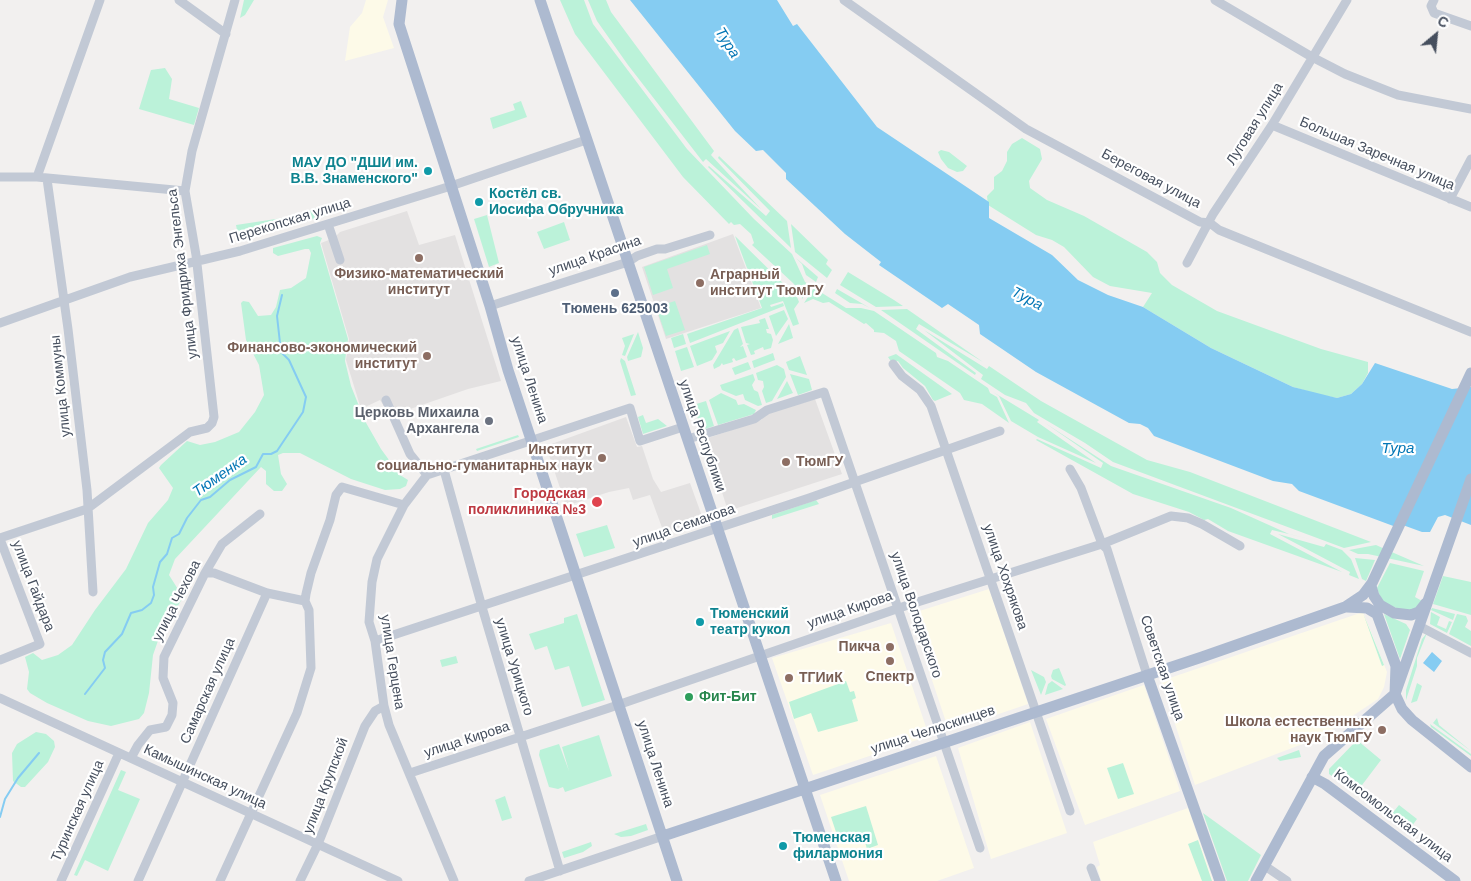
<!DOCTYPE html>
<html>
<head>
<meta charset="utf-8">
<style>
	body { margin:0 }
	#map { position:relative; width:1471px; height:881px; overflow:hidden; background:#f2f0ef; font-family:Arial,sans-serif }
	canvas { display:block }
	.north { position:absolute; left:1411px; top:10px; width:50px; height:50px; -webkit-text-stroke:4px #fff; paint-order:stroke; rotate:28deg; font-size:14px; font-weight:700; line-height:20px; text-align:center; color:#464f5e }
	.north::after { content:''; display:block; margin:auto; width:18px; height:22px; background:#464f5e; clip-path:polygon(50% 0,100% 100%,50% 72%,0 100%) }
</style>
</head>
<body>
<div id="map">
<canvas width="1471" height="881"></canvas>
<div class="north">С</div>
</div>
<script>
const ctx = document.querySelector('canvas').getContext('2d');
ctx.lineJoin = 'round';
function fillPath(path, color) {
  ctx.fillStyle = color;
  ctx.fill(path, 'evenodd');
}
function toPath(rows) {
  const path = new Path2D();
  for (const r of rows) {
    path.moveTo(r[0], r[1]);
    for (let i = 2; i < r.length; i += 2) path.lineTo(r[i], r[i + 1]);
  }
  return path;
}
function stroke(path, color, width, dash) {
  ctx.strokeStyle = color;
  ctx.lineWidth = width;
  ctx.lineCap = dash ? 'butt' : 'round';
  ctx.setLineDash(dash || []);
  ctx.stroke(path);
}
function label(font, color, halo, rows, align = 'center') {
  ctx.font = font + ' Arial,sans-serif';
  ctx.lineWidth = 4.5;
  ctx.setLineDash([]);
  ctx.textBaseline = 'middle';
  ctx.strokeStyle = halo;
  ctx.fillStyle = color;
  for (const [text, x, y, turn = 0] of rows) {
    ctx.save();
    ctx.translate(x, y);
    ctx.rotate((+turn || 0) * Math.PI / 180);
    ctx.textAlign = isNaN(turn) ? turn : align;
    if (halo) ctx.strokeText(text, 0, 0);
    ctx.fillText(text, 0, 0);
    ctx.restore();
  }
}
fillPath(toPath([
	[366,0,388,0,383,17,394,48,345,61,350,27,362,13],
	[989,589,1028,704,949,731,910,614],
	[1363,612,1387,672,1384,687,1378,699,1321,737,1195,785,1161,681],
	[891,623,929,736,813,775,772,658],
	[1144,685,1180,791,1085,825,1046,719],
	[1030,722,1067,833,991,859,958,748],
	[936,756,974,868,937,881,849,881,820,795],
	[1188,808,1213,881,1101,881,1097,867,1100,865,1093,842]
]), '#fdfae8');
fillPath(toPath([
	[407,211,419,245,455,235,501,381,468,389,390,416,380,400,361,409,346,360,349,339,321,243,334,238,340,232],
	[733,234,761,308,666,339,642,267],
	[815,399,842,474,728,511,705,439,761,420,766,414],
	[626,417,637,447,642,446,653,479,661,492,690,483,703,519,664,533,650,495,633,500,629,488,609,492,566,506,546,446]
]), '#e3e1e1');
fillPath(toPath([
	[244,0,254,0,245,15,240,18],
	[560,0,584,0,593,24,687,149,754,219,792,254,805,282,811,286,802,299,801,292,793,283,752,245,754,243,751,234,740,224,734,225,731,222,729,224,683,177,575,34],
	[588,0,606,0,611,12,714,151,711,155,761,209,706,159,703,162,628,65,597,21],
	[165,68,172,79,169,99,199,108,194,125,139,109,151,70],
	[521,101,527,117,493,129,490,118,515,110,513,104],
	[1022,138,1040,149,1042,159,1029,181,1030,188,1047,200,1084,216,1147,252,1157,262,1160,273,1172,285,1217,311,1321,349,1368,362,1368,373,1362,384,1351,394,1337,398,1317,394,1293,387,1211,348,1143,307,1152,293,1110,286,1093,277,1064,247,1052,240,1036,235,988,205,987,196,994,189,994,177,1002,171,1007,161,1007,152,1012,144],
	[941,150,949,152,967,166,963,171,957,172,948,168,941,159,938,152],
	[719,156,787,221,791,248,708,167,709,166,766,216,770,211,718,158],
	[337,202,338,208,334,213,239,241,236,225,289,217],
	[487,215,499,263,489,267,474,219],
	[564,222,570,240,544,249,537,232],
	[791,224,828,260,826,264,832,270,827,278,795,252],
	[317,236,322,238,320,243,348,339,345,361,351,386,365,421,381,449,400,475,408,480,406,486,400,489,385,490,351,479,300,453,283,453,278,455,281,474,287,484,282,491,274,491,266,484,266,471,261,467,175,559,169,575,181,594,182,599,160,635,153,655,149,693,144,713,139,719,111,726,88,721,47,703,30,693,27,689,29,672,25,657,33,653,42,660,58,655,72,645,95,610,126,569,148,523,168,500,173,488,159,468,161,465,187,441,200,445,215,442,239,432,255,412,264,395,259,365,246,340,241,303,243,301,249,302,258,316,271,315,276,307,280,290,291,288,306,278,311,253,309,249,305,249,278,256,273,253,273,248],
	[735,236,797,297,799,302,794,309,799,324,793,326,783,301,770,305,771,307,783,303,784,306,690,343,687,334,762,308],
	[707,245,710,254,667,269,673,288,653,295,644,267],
	[796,258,818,277,816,282,806,275,802,264],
	[848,272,894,300,903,306,876,307,840,285],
	[814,288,846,308,861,308,874,311,936,353,937,357,948,361,988,388,990,393,997,397,1009,423,982,404,964,400,960,393,899,351,896,341,884,333,874,332,874,330,866,323,864,324,829,302,823,303,813,299,804,303],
	[837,289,870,308,862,304,850,303,835,293],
	[675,301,685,330,666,336,656,307],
	[907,309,983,362,919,324,916,329,976,373,975,375,881,310],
	[784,310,788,319,776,336,769,316],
	[765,318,769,329,766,329,767,333,771,334,773,340,771,348,764,350,763,347,754,351,755,354,751,355,747,345,750,344,746,343,741,327,760,323,759,320],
	[789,324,793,338,778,344],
	[738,328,743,344,740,347,743,346,747,357,736,361,734,358,732,359,733,362,723,365,722,363,720,366,714,369,713,365,734,330],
	[924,330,987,369,989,366,1041,401,1147,460,1190,472,1371,542,1344,548,1113,462,1085,443,1034,413,1026,403,1005,395,981,379,983,375],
	[730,331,723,343,715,346,717,352,712,360,697,366,690,346],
	[638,332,643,348,641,357,628,361,627,357],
	[634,334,625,356,622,355,625,346,622,338],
	[683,334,686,344,674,348,671,338],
	[687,347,694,367,681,371,675,351],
	[773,353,775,360,754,368,752,361],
	[896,354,952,394,935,401,933,400,925,386,903,368,898,361,892,363,888,357],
	[800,356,807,375,789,370,786,362],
	[621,358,625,361,636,395,631,396,620,361],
	[748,362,751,369,735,375,732,368],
	[777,365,784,369,786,377,772,401,766,403,762,391,764,387,763,381,758,380,756,373],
	[753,374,755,380,752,385,754,390,758,392,762,405,758,406,745,400,743,394,736,396,722,390,720,385],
	[790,374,809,379,812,390,798,395],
	[787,381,793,393,777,399],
	[993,392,1039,420,1037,422,1096,463,1038,437,1011,421,999,396],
	[721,393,736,400,738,405,744,404,756,410,754,414,718,425,709,400],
	[706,401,714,426,702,430,693,405],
	[643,415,646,423,658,419,667,426,643,434,638,417],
	[1045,423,1111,466,1231,508,1289,534,1318,541,1272,530,1270,534,1342,572,1228,531,1208,519,1204,520,1189,512,1133,494,1036,440,1037,439,1101,468,1103,463],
	[518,435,519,437,477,451,476,449],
	[816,500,819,504,772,519,772,515],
	[607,525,615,548,584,557,576,534],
	[1278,534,1324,547,1326,544,1342,550,1351,559,1359,579,1349,575,1350,572],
	[1376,545,1387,550,1424,566,1368,554,1358,554,1349,550],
	[1355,558,1375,560,1366,581,1362,579],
	[1390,563,1424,571,1415,597,1422,601,1418,607,1406,612,1382,602,1377,588],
	[1443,576,1471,582,1471,615,1433,604],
	[1432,608,1455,614,1453,620,1431,610],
	[1431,612,1440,617,1437,625,1446,629,1449,621,1452,622,1447,633,1430,624],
	[1363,613,1384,665,1382,666],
	[577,614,605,700,582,707,569,666,555,670,547,646,535,650,529,634,564,623,564,618],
	[1384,614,1406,624,1410,630,1400,659],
	[1457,614,1466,616,1468,621,1465,627,1471,631,1471,646,1449,634],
	[1427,633,1417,658,1417,666,1406,700,1406,690,1422,639],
	[456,656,458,663,442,667,440,660],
	[1059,668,1066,685,1065,686,1052,679,1051,676,1053,670],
	[1031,670,1044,677,1046,682,1041,695],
	[846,681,850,692,854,691,856,698,852,700,858,721,818,732,811,713,794,719,789,702],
	[1052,681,1063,689,1045,695,1048,684],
	[1417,683,1422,686,1417,701,1411,703],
	[1437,718,1439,725,1471,751,1433,723],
	[1430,724,1471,754,1471,756,1431,727],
	[36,732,46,734,54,741,55,747,48,762,25,787,21,787,13,781,12,753,17,744],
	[599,735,612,776,565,792,563,787,558,789,549,787,539,755,540,750,559,744,569,771,562,747],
	[1357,740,1381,760,1356,793,1329,774,1329,769],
	[1299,750,1301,757,1280,761,1277,758],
	[1123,763,1134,794,1118,799,1107,768],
	[121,770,126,772,118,790,140,799,108,871,85,860,77,876,74,875],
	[505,796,512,818,502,821,495,800],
	[1399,805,1417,819,1409,830,1390,816],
	[866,806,878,845,867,849,865,842,857,844,854,836,839,841,831,817],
	[1203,813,1261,855,1248,881,1227,881],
	[646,824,648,830,631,836,621,837,614,834],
	[1198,840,1212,881,1202,881,1188,844],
	[591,842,592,846,583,852,564,858,562,852]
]), '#bbf2d9');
fillPath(toPath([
	[630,0,777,0,793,26,797,24,877,127,989,202,989,218,1052,255,1078,280,1108,295,1143,307,1211,348,1293,387,1337,398,1351,394,1362,384,1375,363,1452,389,1471,387,1471,525,1445,515,1438,517,1430,532,1422,532,1400,524,1396,527,1299,491,1292,484,1273,481,1154,436,1148,428,1140,424,1129,423,1036,372,980,334,979,325,948,304,942,308,879,265,881,262,845,234,786,179,786,173,763,150,756,151,735,131],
	[1432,652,1442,661,1434,672,1423,663]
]), '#85ccf2');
stroke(toPath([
	[85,694,105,668,103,660,105,652,122,634,131,613,142,610,151,603,154,595,153,587,160,562,167,554,172,538,179,534,187,518,201,500,210,497,230,480,256,467,263,454,271,454,277,451,303,412,306,397,289,360,281,352,277,316,282,295],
	[0,817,5,799,18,778,39,753]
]), '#85ccf2', 2);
stroke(toPath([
	[179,0,226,34],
	[844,0,1026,129,1200,222,1210,223,1219,230,1471,332],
	[1215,0,1312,57,1345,74,1398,95,1471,109],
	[1434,0,1431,6,1434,13,1471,26],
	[1272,125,1471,207],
	[0,177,37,177,185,191],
	[37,177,100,0],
	[47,179,68,329,87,490,93,592],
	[1450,199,1471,159],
	[328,224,340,260],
	[1187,263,1213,214,1272,125,1347,0],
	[490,306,628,262,637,256,657,249,665,249,710,235],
	[0,323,130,277,240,251,451,186,586,140],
	[893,364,902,376,920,390,931,406,1070,811],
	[386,400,410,454,427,475],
	[688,439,754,419,767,410,824,392,980,848],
	[1070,469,1081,488,1102,544,1107,549,1147,675],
	[444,470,482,607,560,871],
	[427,475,404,505,377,559,372,582,369,622,375,641,384,706,389,725,454,881],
	[427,475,630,408,640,441,683,427],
	[0,538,87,509,190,432,207,428,212,423,214,417,196,255,185,191,192,151,235,0],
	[0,539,40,644,0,660],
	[205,573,214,573,267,593,305,601],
	[1419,626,1471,653],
	[375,641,809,498,1000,431],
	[0,698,398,881],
	[131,758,138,745,150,730,166,727,172,715,173,703,163,678,164,657,205,573,222,544,260,514],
	[410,773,609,708,908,605,1102,544,1171,516,1188,518,1202,524,1240,546],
	[1265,866,1287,881],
	[1091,868,1096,881],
	[61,881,119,753],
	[138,881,267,593],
	[220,881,297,713,311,668,309,610,305,601,306,594,311,573,330,520,336,495,342,487,404,505],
	[300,881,318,844,365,726,375,711,384,706],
	[529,881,663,836]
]), '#c2c9d5', 9);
stroke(toPath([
	[402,0,399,24,490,306,508,370,677,881],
	[540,0,836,881],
	[1371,586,1374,596,1380,605,1394,613,1411,615,1419,612,1426,603],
	[1347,607,1367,608,1377,614,1396,666,1395,694,1402,709,1412,720,1471,767],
	[1147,675,1220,881],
	[1312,777,1325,784,1455,881],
	[663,836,1202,657,1345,607,1363,595,1372,583,1471,373],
	[1256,881,1324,756,1395,694,1471,479]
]), '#adbad0', 11);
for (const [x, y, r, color] of [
	[428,171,5,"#0f9aa8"],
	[479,202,5,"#0f9aa8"],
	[419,258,5,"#8d6e63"],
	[700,283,5,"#8d6e63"],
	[615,293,5,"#5c6f8a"],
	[427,356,5,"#8d6e63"],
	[489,421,5,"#6b7280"],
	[602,458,5,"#8d6e63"],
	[786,462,5,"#8d6e63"],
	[597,502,6,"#e0444e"],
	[700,622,5,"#0f9aa8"],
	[890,647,5,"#8d6e63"],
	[890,661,5,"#8d6e63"],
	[789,678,5,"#8d6e63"],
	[689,697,5,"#2e9e5b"],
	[1382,730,5,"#8d6e63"],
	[783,846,5,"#0f9aa8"]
]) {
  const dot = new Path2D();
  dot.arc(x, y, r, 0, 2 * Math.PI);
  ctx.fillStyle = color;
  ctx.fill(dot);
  stroke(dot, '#fff', 2);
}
label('14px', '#464f5e', '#fff', [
	["Луговая улица",1255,124,-58],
	["Большая Заречная улица",1377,154,23],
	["Береговая улица",1151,179,28],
	["Перекопская улица",290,221,-17],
	["улица Красина",595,256,-19],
	["улица Фридриха Энгельса",183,274,-97],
	["улица Ленина",529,380,72],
	["улица Коммуны",61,386,-96],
	["улица Республики",702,436,71],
	["улица Семакова",684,526,-19],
	["улица Хохрякова",1005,577,71],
	["улица Гайдара",33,586,69],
	["улица Чехова",177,601,-63],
	["улица Кирова",850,610,-19],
	["улица Володарского",916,615,71],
	["улица Герцена",392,662,81],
	["улица Урицкого",514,667,73],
	["Советская улица",1162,668,71],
	["Самарская улица",208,691,-66],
	["улица Челюскинцев",933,730,-18],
	["улица Кирова",467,740,-18],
	["улица Ленина",655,764,72],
	["Камышинская улица",205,777,25],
	["улица Крупской",326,786,-69],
	["Туринская улица",78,811,-66],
	["Комсомольская улица",1393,816,37]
]);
label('bold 14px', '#0d838f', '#fff', [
	["МАУ ДО \"ДШИ им.",418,163,"right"],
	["В.В. Знаменского\"",418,179,"right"],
	["Костёл св.",489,194],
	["Иосифа Обручника",489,210],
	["Тюменский",710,614],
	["театр кукол",710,630],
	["Тюменская",793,838],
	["филармония",793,854]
], 'left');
label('bold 14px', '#785e54', '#fff', [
	["Физико-математический",419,274,"center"],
	["институт",419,290,"center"],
	["Аграрный",710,275,"left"],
	["институт ТюмГУ",710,291,"left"],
	["Финансово-экономический",417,348],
	["институт",417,364],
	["Институт",592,450],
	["социально-гуманитарных наук",592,466],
	["ТюмГУ",796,462,"left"],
	["Пикча",880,647],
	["Спектр",890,677,"center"],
	["ТГИиК",799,678,"left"],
	["Школа естественных",1372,722],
	["наук ТюмГУ",1372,738]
], 'right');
label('bold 14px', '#4e5e75', '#fff', [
	["Тюмень 625003",615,309]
]);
label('bold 14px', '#5b616d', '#fff', [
	["Церковь Михаила",479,413],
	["Архангела",479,429]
], 'right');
label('bold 14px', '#be3a42', '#fff', [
	["Городская",586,494],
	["поликлиника №3",586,510]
], 'right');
label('bold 14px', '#27864d', '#fff', [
	["Фит-Бит",699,697]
], 'left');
label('italic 15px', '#0376b5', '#fff', [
	["Тура",727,43,58],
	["Тура",1027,299,28],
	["Тура",1398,449],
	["Тюменка",220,476,-35]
]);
</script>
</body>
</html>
